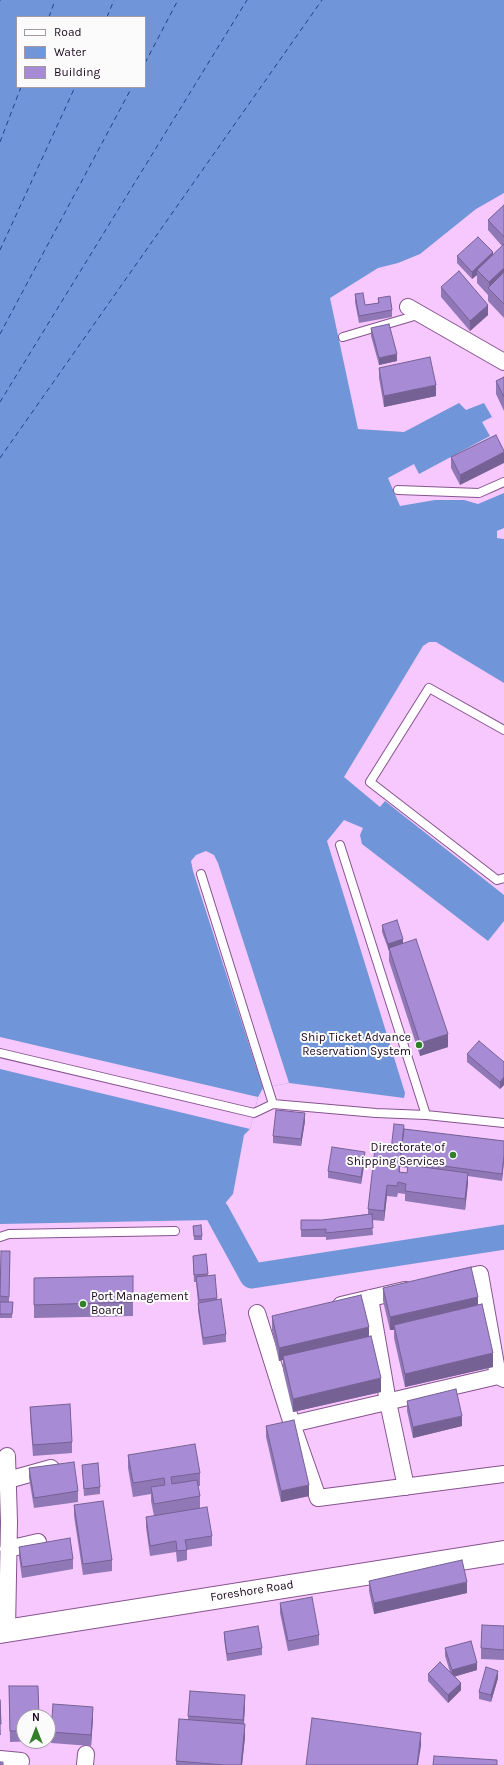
<!DOCTYPE html>
<html>
<head>
<meta charset="utf-8">
<style>
	body { margin:0 }
	#map { position:relative; width:504px; height:1765px; overflow:hidden; background:#f6c8fd; font-family:Karla,sans-serif }
	canvas { display:block }
	.legend { position:absolute; left:16px; top:16px; width:130px; height:72px; box-sizing:border-box; background:#fbfbfb; border:1px solid #a299a3; margin:0; padding:5px 7px; list-style:none; font-size:12px; color:#1c071f }
	.legend li { display:flex; align-items:center; gap:8px; height:20px }
	.legend b { width:20px; border:1px solid #a299a3 }
	.north { position:absolute; left:16px; top:1709px; width:40px; height:40px; box-sizing:border-box; background:#fbfbfb; border:1px solid #a299a3; border-radius:50%; rotate:0deg; font-size:11px; font-weight:700; line-height:16px; text-align:center; color:#1c071f }
	.north::after { content:''; display:block; margin:auto; width:14px; height:18px; background:#317f28; clip-path:polygon(50% 0,100% 100%,50% 72%,0 100%) }
</style>
</head>
<body>
<div id="map">
<canvas width="504" height="1765"></canvas>
<ul class="legend">
<li><b style="height:5px;background:#fff"></b>Road</li>
<li><b style="height:11px;background:#7095d9"></b>Water</li>
<li><b style="height:11px;background:#a88bd5"></b>Building</li>
</ul>
<div class="north">N</div>
</div>
<script>
const ctx = document.querySelector('canvas').getContext('2d');
ctx.lineJoin = 'round';
function fillPath(path, color) {
  ctx.fillStyle = color;
  ctx.fill(path, 'evenodd');
}
function toPath(rows) {
  const path = new Path2D();
  for (const r of rows) {
    path.moveTo(r[0], r[1]);
    for (let i = 2; i < r.length; i += 2) path.lineTo(r[i], r[i + 1]);
  }
  return path;
}
function stroke(path, color, width, dash) {
  ctx.strokeStyle = color;
  ctx.lineWidth = width;
  ctx.lineCap = dash ? 'butt' : 'round';
  ctx.setLineDash(dash || []);
  ctx.stroke(path);
}
function label(font, color, halo, rows, align = 'center') {
  ctx.font = font + ' Karla,sans-serif';
  ctx.lineWidth = 4;
  ctx.setLineDash([]);
  ctx.textBaseline = 'middle';
  ctx.strokeStyle = halo;
  ctx.fillStyle = color;
  for (const [text, x, y, turn = 0] of rows) {
    ctx.save();
    ctx.translate(x, y);
    ctx.rotate((+turn || 0) * Math.PI / 180);
    ctx.textAlign = isNaN(turn) ? turn : align;
    if (halo) ctx.strokeText(text, 0, 0);
    ctx.fillText(text, 0, 0);
    ctx.restore();
  }
}
fillPath(toPath([
	[0,0,504,0,504,193,476,209,420,254,398,263,378,268,330,298,358,429,404,432,459,403,466,410,484,403,492,417,482,422,490,436,419,474,414,464,388,478,400,506,435,500,464,500,478,504,504,493,504,528,497,531,497,538,504,539,504,683,436,642,429,642,423,646,344,777,380,807,385,801,504,895,504,921,488,941,362,844,360,835,363,828,344,820,327,841,405,1093,404,1098,289,1083,263,1088,258,1097,250,1129,244,1135,233,1194,211,1220,0,1224],
	[17,17,145,17,145,87,17,87]
]), '#7095d9');
fillPath(toPath([
	[206,851,214,855,218,863,289,1083,263,1088,193,871,191,861,196,855],
	[0,1037,258,1097,250,1129,0,1069]
]), '#f6c8fd');
stroke(toPath([
	[217,1212,252,1276,504,1237]
]), '#7095d9', 25);
stroke(toPath([
	[0,1,0,0],
	[49,17,55,0],
	[107,17,114,0],
	[145,63,178,0],
	[0,142,21,87],
	[0,250,75,87],
	[0,334,132,87],
	[0,402,247,0],
	[0,458,322,0]
]), '#1a4392', 1, [5, 4]);
const lane = toPath([
	[343,337,421,314],
	[398,490,479,493,504,482],
	[504,730,429,688,370,782,497,880,504,878],
	[340,845,426,1115],
	[201,874,273,1104],
	[0,1053,254,1113,273,1104,376,1113,426,1115,504,1123],
	[0,1237,9,1234,175,1231]
]);
const street = toPath([
	[408,307,504,362],
	[453,1280,480,1274,498,1376],
	[370,1298,388,1402,406,1487],
	[341,1305,405,1290],
	[257,1313,292,1424,318,1498,504,1474],
	[292,1424,498,1376,504,1379],
	[7,1456,9,1522,7,1630],
	[8,1480,51,1468],
	[8,1549,38,1542],
	[0,1759,21,1761,20,1765],
	[85,1765,86,1754]
]);
const secondary = toPath([
	[0,1632,504,1552]
]);
stroke(lane, '#875390', 10);
stroke(street, '#875390', 18);
stroke(secondary, '#875390', 24);
stroke(lane, '#fff', 8);
stroke(street, '#fff', 16);
stroke(secondary, '#fff', 22);
fillPath(toPath([
	[504,205,504,318,488,301,488,295,477,283,477,275,472,279,457,263,457,256,493,255,502,246,488,230,488,220],
	[441,287,488,315,470,331,441,297],
	[355,294,365,305,378,303,378,298,392,310,392,317,359,323,355,302],
	[371,328,397,361,379,365,371,336],
	[379,368,436,396,384,407,379,378],
	[504,377,504,411,496,394,496,381],
	[496,435,460,485,451,468,451,457],
	[382,925,403,943,448,1047,420,1056,389,961,389,951,382,932],
	[467,1054,504,1062,504,1085,500,1089,467,1062],
	[305,1121,301,1146,273,1143,273,1136],
	[404,1129,504,1141,502,1181,468,1176,468,1183,465,1210,405,1201,405,1194,398,1193,397,1197,387,1196,384,1221,372,1220,373,1235,326,1240,326,1237,301,1237,301,1220,322,1220,368,1214,368,1209,391,1150],
	[400,1167,408,1168,407,1173,400,1172],
	[365,1160,361,1184,328,1178,328,1171],
	[193,1226,202,1236,202,1240,194,1240],
	[10,1251,9,1302,13,1302,12,1318,0,1318,0,1280],
	[206,1254,208,1276,217,1298,217,1300,226,1334,226,1342,203,1345,198,1310,198,1303,196,1282,194,1282,193,1256],
	[133,1276,133,1316,34,1318,34,1278],
	[383,1288,478,1305,493,1367,405,1387,394,1338,394,1330,390,1330,383,1301],
	[272,1316,369,1337,381,1392,293,1412,283,1370,283,1360,279,1361,272,1330],
	[407,1401,462,1426,413,1438,407,1411],
	[30,1407,72,1442,72,1453,33,1456,30,1417],
	[266,1426,309,1496,281,1502,266,1437],
	[128,1455,200,1473,200,1486,198,1486,200,1496,200,1508,212,1536,212,1546,187,1550,187,1560,177,1562,176,1552,150,1556,146,1527,146,1517,154,1516,151,1501,151,1494,133,1497,128,1468],
	[82,1465,100,1487,100,1494,84,1496],
	[29,1468,78,1491,78,1502,34,1508,29,1478],
	[74,1505,112,1560,112,1571,83,1575,74,1516],
	[19,1547,73,1559,73,1569,22,1578,19,1557],
	[369,1581,467,1593,374,1614,369,1591],
	[280,1603,319,1635,319,1645,288,1651,280,1613],
	[504,1626,504,1660,481,1659,481,1648],
	[224,1632,262,1648,262,1655,227,1661,224,1639],
	[445,1648,477,1670,454,1677,461,1690,448,1703,428,1681,428,1674,450,1672,445,1656],
	[498,1678,491,1702,479,1699,479,1692],
	[9,1686,24,1717,24,1741,39,1741,10,1742],
	[0,1700,1,1735,0,1735],
	[245,1706,244,1724,245,1737,242,1765,176,1765,176,1761,188,1719,188,1716],
	[93,1718,91,1746,51,1743,51,1732]
]), '#9078b7');
fillPath(toPath([
	[493,252,493,260,477,270,477,275,472,279,472,272],
	[504,268,504,281,489,289,489,282],
	[488,305,488,315,470,331,470,321],
	[397,354,397,361,379,365,379,358],
	[436,385,436,396,384,407,384,396],
	[504,452,504,463,460,485,460,475],
	[403,939,403,946,389,948,388,951,388,944],
	[448,1034,448,1047,420,1056,420,1043],
	[504,1077,504,1085,500,1089,500,1082],
	[305,1113,305,1121,301,1146,301,1139],
	[404,1125,404,1136,400,1160,400,1167,399,1182,399,1172],
	[365,1152,365,1160,361,1184,361,1177],
	[504,1155,504,1162,502,1181,502,1174],
	[468,1173,468,1183,465,1210,465,1199],
	[387,1185,387,1196,384,1221,384,1211],
	[478,1297,478,1310,394,1325,394,1330,390,1330,390,1317],
	[369,1327,369,1341,283,1356,283,1360,279,1361,279,1348],
	[493,1353,493,1367,405,1387,405,1374],
	[381,1378,381,1392,293,1412,293,1399],
	[462,1416,462,1426,413,1438,413,1427],
	[309,1485,309,1496,281,1502,281,1491],
	[467,1582,467,1593,374,1614,374,1603],
	[477,1663,477,1670,452,1677,452,1670],
	[498,1671,498,1678,491,1702,491,1695],
	[461,1683,461,1690,448,1703,448,1695],
	[245,1695,245,1706,243,1731,243,1720],
	[93,1707,93,1718,91,1746,91,1735],
	[245,1724,245,1737,242,1765,241,1765],
	[421,1733,421,1746,418,1765,417,1765]
]), '#766195');
const building = toPath([
	[504,205,504,237,488,220,504,205],
	[478,237,493,252,472,272,457,256,478,237],
	[504,244,504,268,489,282,477,270,504,244],
	[459,271,488,305,470,321,441,287,459,271],
	[504,272,504,304,488,288,504,272],
	[363,293,365,305,379,303,378,298,390,296,392,310,359,316,355,294,363,293],
	[389,324,397,354,379,358,371,328,389,324],
	[430,357,436,385,384,396,379,368,430,357],
	[504,377,504,397,496,381,504,377],
	[496,435,504,451,504,452,460,475,451,457,496,435],
	[397,920,403,939,388,944,382,925,397,920],
	[416,939,448,1034,420,1043,389,948,416,939],
	[479,1041,504,1062,504,1077,500,1082,467,1054,479,1041],
	[276,1110,305,1113,301,1139,273,1136,276,1110],
	[394,1124,404,1125,399,1172,407,1173,408,1165,468,1173,465,1199,405,1191,406,1184,398,1182,397,1186,387,1185,384,1211,368,1209,375,1148,391,1150,394,1124],
	[404,1129,504,1141,504,1155,502,1174,400,1160,404,1129],
	[332,1147,365,1152,361,1177,328,1171,332,1147],
	[372,1214,373,1228,326,1233,326,1229,301,1230,301,1220,322,1220,372,1214],
	[201,1225,202,1236,194,1236,193,1226,201,1225],
	[1,1251,10,1251,9,1297,0,1296,1,1251],
	[206,1254,208,1274,194,1275,193,1256,206,1254],
	[471,1267,478,1297,390,1317,383,1288,471,1267],
	[215,1275,217,1298,199,1300,196,1277,215,1275],
	[133,1276,133,1302,34,1305,34,1278,133,1276],
	[361,1295,369,1327,279,1348,272,1316,361,1295],
	[221,1299,226,1334,203,1338,198,1303,221,1299],
	[0,1302,13,1302,12,1314,0,1314,0,1302],
	[482,1304,493,1353,405,1374,394,1325,482,1304],
	[371,1336,381,1378,293,1399,283,1356,371,1336],
	[456,1389,462,1416,413,1427,407,1401,456,1389],
	[70,1404,72,1442,33,1445,30,1407,70,1404],
	[294,1420,309,1485,281,1491,266,1426,294,1420],
	[195,1444,200,1473,171,1477,172,1484,197,1480,200,1496,154,1504,151,1487,165,1485,164,1478,133,1483,128,1455,195,1444],
	[74,1462,78,1491,34,1498,29,1468,74,1462],
	[98,1463,100,1487,84,1489,82,1465,98,1463],
	[103,1501,112,1560,83,1564,74,1505,103,1501],
	[207,1507,212,1536,185,1540,187,1550,177,1551,176,1541,150,1546,146,1517,207,1507],
	[70,1538,73,1559,22,1567,19,1547,70,1538],
	[462,1560,467,1582,374,1603,369,1581,462,1560],
	[312,1597,319,1635,288,1641,280,1603,312,1597],
	[482,1625,504,1626,504,1650,481,1648,482,1625],
	[258,1626,262,1648,227,1654,224,1632,258,1626],
	[471,1641,477,1663,452,1670,445,1648,471,1641],
	[440,1662,461,1683,448,1695,428,1674,440,1662],
	[486,1667,498,1671,491,1695,479,1692,486,1667],
	[9,1686,38,1686,39,1717,24,1717,24,1731,10,1731,9,1686],
	[190,1691,245,1695,243,1720,188,1716,190,1691],
	[0,1700,1,1724,0,1724,0,1700],
	[53,1704,93,1707,91,1735,51,1732,53,1704],
	[312,1718,421,1733,417,1765,306,1765,312,1718],
	[179,1719,245,1724,241,1765,224,1765,176,1761,179,1719],
	[434,1756,497,1760,497,1765,433,1765,434,1756],
	[0,1762,3,1762,3,1765,0,1765,0,1762]
]);
fillPath(building, '#a88bd5');
stroke(building, '#766195', 1);
for (const [x, y, r, color] of [
	[419,1045,4,"#317f28"],
	[453,1155,4,"#317f28"],
	[83,1304,4,"#317f28"]
]) {
  const dot = new Path2D();
  dot.arc(x, y, r, 0, 2 * Math.PI);
  ctx.fillStyle = color;
  ctx.fill(dot);
  stroke(dot, '#fbfbfb', 1.5);
}
label('12px', '#1c071f', '#fbfbfb', [
	["Ship Ticket Advance",411,1038],
	["Reservation System",411,1052],
	["Directorate of",445,1148],
	["Shipping Services",445,1162],
	["Port Management",91,1297,"left"],
	["Board",91,1311,"left"]
], 'right');
label('12px', '#1c071f', '#fbfbfb', [
	["Foreshore Road",252,1591,-9]
]);
</script>
</body>
</html>
